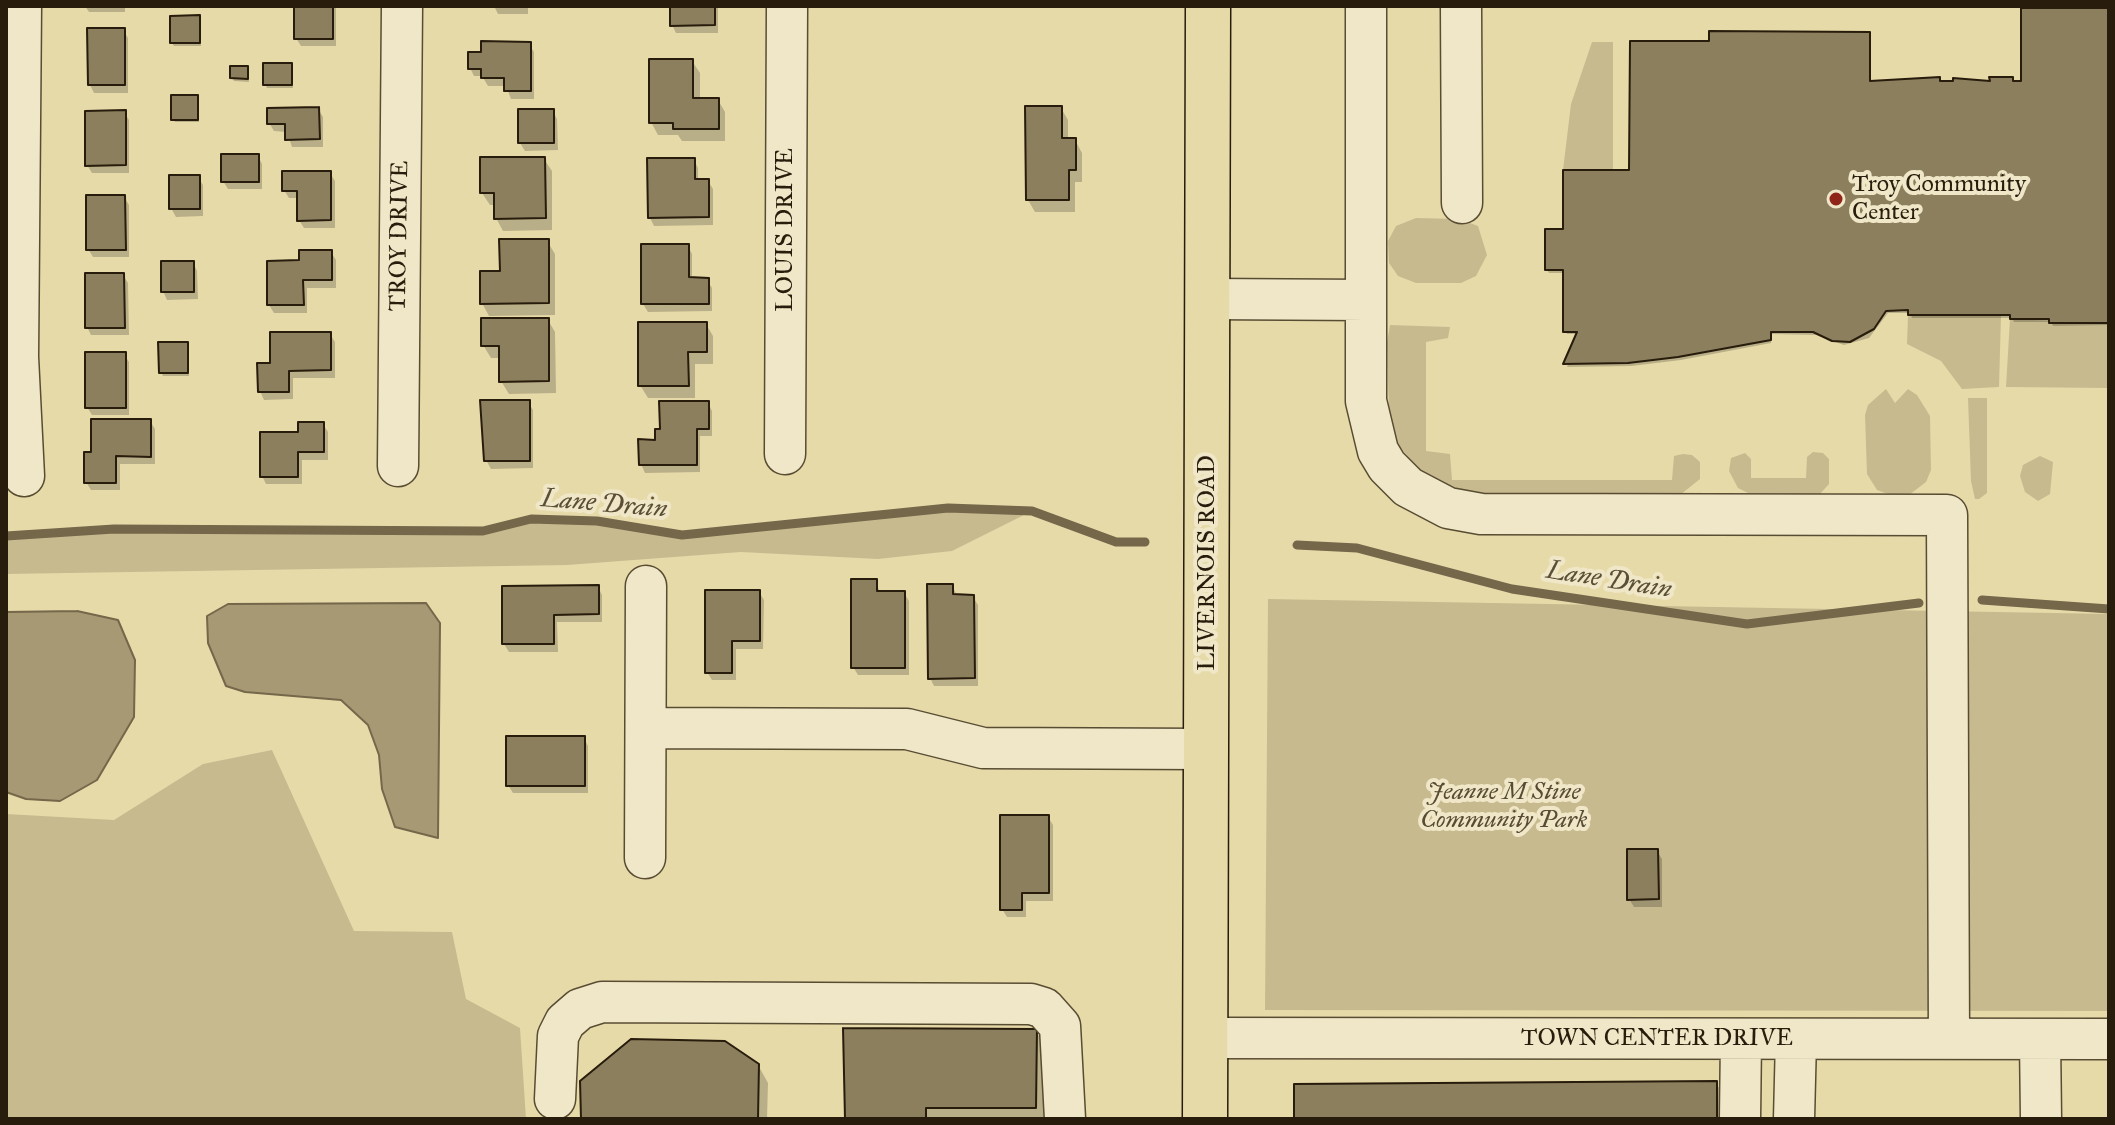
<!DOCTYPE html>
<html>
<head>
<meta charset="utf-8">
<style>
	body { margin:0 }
	#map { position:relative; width:2115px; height:1125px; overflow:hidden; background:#e7daa9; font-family:"IM FELL Great Primer",serif }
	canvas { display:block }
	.frame { position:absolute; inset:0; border:8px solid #281c0c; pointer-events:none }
</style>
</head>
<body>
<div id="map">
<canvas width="2115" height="1125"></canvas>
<div class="frame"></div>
</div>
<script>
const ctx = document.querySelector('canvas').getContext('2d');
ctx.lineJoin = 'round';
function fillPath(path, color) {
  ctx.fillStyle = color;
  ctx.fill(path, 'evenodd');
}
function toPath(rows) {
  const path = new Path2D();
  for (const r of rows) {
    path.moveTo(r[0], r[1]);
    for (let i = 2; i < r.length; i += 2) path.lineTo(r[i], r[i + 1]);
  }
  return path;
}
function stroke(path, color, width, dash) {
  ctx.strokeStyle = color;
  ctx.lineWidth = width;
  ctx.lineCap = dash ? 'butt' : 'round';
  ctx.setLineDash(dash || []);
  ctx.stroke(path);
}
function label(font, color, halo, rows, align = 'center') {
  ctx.font = font + ' "IM FELL Great Primer",serif';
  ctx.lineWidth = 8;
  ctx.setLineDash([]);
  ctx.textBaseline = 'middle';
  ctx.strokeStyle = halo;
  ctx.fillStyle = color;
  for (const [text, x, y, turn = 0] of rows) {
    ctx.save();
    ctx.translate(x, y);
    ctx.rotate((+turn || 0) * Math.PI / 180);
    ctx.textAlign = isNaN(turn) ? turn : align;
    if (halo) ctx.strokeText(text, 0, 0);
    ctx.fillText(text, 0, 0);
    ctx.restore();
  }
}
fillPath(toPath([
	[1592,42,1613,42,1613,169,1563,170,1571,104],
	[1416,218,1459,219,1478,226,1487,255,1476,276,1461,283,1416,283,1398,276,1389,263,1388,241,1396,226],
	[1908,315,2001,315,1999,387,1962,389,1941,361,1907,344],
	[2010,319,2109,323,2109,388,2006,387],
	[1390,325,1450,327,1448,338,1426,342,1426,451,1450,454,1452,480,1672,480,1674,456,1683,454,1692,455,1700,462,1700,479,1680,495,1483,496,1460,493,1426,477,1398,445,1389,417,1387,343],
	[1886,389,1895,403,1908,389,1917,395,1930,416,1931,470,1926,482,1909,495,1896,497,1877,490,1867,474,1865,415,1868,405],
	[1968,398,1987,398,1987,493,1979,499,1975,499,1971,481],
	[1813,452,1823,453,1829,459,1829,484,1820,494,1748,493,1738,488,1729,471,1731,458,1745,453,1751,459,1751,478,1806,478,1807,457],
	[2040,456,2053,462,2050,494,2038,501,2025,492,2020,476,2023,465],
	[948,508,1032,511,952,551,878,559,741,552,567,565,6,574,6,536,124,528,251,531,483,531,553,517,682,535],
	[1268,599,2109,614,2109,1011,1265,1010],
	[272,750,354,931,452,932,466,999,520,1028,526,1119,6,1119,6,814,114,820,203,764]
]), '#c7ba8e');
const water = toPath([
	[426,603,440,623,438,838,395,827,382,789,379,755,368,725,341,700,245,692,226,686,208,643,207,616,228,604,426,603],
	[77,611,118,620,135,660,134,717,97,780,60,801,26,799,6,792,6,612,77,611]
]);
fillPath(water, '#a69974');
stroke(water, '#74674a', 2);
fillPath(toPath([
	[85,6,125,6,125,12,89,12],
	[296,6,336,6,336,46,301,46,296,38],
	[494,6,528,6,528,14,498,14],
	[672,6,718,6,718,33,676,33,672,25],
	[2109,10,2109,325,2053,326,2051,322,2014,322,2012,318,1912,318,1910,313,1888,313,1869,338,1844,345,1816,335,1771,334,1771,343,1681,360,1631,366,1567,367,1578,334,1567,334,1565,331,1565,273,1549,273,1547,270,1565,231,1632,172,1711,43,1869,34,1871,83,1939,79,1941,83,1992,83,2012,79,2014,83,2024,83],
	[199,17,201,46,174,46,172,43],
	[123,30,128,38,128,93,94,93,90,85],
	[529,44,534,52,534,99,511,99,506,86,488,86,482,76,474,76,470,68,483,54],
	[692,61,700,73,700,100,718,100,725,112,725,141,682,141,678,135,658,135,651,122],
	[291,65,293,88,267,88,265,84],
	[247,68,249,82,234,81,232,78],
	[197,97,199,122,175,122,173,119],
	[1061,108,1068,120,1068,140,1075,140,1082,153,1082,182,1075,182,1075,212,1035,212,1028,200],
	[318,109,323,117,323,147,292,147,287,132,274,131,269,123],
	[553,111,557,119,558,150,525,151,520,143],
	[124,112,129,120,129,173,92,173,87,165],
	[258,156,262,164,262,189,228,189,223,181],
	[544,159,552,171,552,230,503,231,496,218,496,205,490,205,482,193],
	[694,160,698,168,698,181,708,181,713,189,713,225,654,226,650,218],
	[330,173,335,181,335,228,304,228,299,220,299,198,289,198,284,190],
	[198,177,203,185,203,216,176,217,171,208],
	[124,197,129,205,129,257,93,257,88,249],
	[547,241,555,254,555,315,489,316,482,303,502,273],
	[688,246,692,254,692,279,707,280,712,288,712,311,648,312,643,304],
	[331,252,336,260,336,288,307,288,307,313,274,313,269,305,301,262],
	[193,262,197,271,198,299,167,300,163,291],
	[123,275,128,283,129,335,91,335,87,327],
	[548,320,555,332,556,393,509,394,501,381,501,358,491,358,483,345],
	[706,324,713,336,713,364,695,364,695,398,648,398,640,385],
	[330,334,335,342,335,378,293,378,293,399,264,400,260,391,272,365],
	[187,344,189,376,163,376,161,372],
	[124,354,129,362,129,415,92,415,87,407],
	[528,402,533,410,533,468,491,469,486,460],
	[708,403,712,411,712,436,700,436,700,472,645,473,641,464],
	[150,421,155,429,155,464,120,464,120,490,91,490,86,482,93,454],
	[323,424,328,432,328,460,302,460,302,484,266,484,262,476,300,434],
	[876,581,880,593,904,593,909,601,909,675,858,675,853,667],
	[952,586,957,595,973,597,978,605,978,686,934,686,930,678],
	[598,587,602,595,602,622,557,622,558,652,509,652,504,644],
	[759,592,764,600,763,649,736,649,736,680,712,680,707,672],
	[584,738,588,746,588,793,513,793,508,785],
	[1048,817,1053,825,1053,901,1026,901,1026,917,1007,917,1002,909],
	[1657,851,1662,859,1662,907,1634,907,1629,899],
	[1036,1031,1046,1048,1044,1119,847,1119],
	[758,1065,768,1083,767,1119,583,1119],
	[1716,1083,1730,1106,1730,1119,1296,1119]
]), '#0003');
stroke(toPath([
	[6,536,114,529,483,531,531,519,597,521,682,535,948,508,1032,511,1116,542,1145,542],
	[1297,545,1357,548,1512,589,1747,624,1919,603],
	[1982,600,2109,609]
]), '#74674a', 9);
const building = toPath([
	[294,6,333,6,333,39,294,39,294,6],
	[670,6,715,6,715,25,670,26,670,6],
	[2021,8,2109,8,2109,323,2049,323,2049,319,2010,319,2010,315,1908,315,1908,310,1886,311,1874,329,1850,342,1832,341,1813,332,1771,332,1771,340,1678,357,1628,363,1563,364,1577,332,1563,332,1563,270,1545,270,1545,229,1563,229,1563,170,1629,170,1630,41,1709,41,1709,31,1870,32,1870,81,1940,77,1940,81,1953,81,1953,78,1990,81,1989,77,2013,77,2013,81,2021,81,2021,8],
	[200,15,200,43,170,43,170,16,200,15],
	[87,28,125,28,125,85,88,85,87,28],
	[481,41,531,42,531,91,504,91,504,78,481,78,481,69,468,69,468,52,481,52,481,41],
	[649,59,693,59,693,98,719,98,719,129,673,129,673,123,649,123,649,59],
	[263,63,292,63,292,85,263,85,263,63],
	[230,66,248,66,248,79,230,78,230,66],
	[171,95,198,95,198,120,171,120,171,95],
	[1025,106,1062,106,1062,138,1076,138,1076,170,1069,170,1069,200,1026,200,1025,106],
	[319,107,320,139,285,140,285,124,267,124,267,108,319,107],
	[518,109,554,109,554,143,518,143,518,109],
	[126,110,126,165,85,166,85,111,126,110],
	[221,154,259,154,259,182,221,182,221,154],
	[480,157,545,157,546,218,494,219,494,193,480,193,480,157],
	[647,158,695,158,695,179,709,179,709,217,648,218,647,158],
	[282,171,331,171,331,220,297,221,297,191,282,191,282,171],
	[169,175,200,175,200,209,169,209,169,175],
	[86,195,125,195,126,250,86,250,86,195],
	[499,239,549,239,549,303,480,304,480,271,500,271,499,239],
	[641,244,689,244,689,277,709,278,709,304,641,304,641,244],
	[299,250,332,250,332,280,303,280,304,305,267,305,267,261,299,260,299,250],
	[161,261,194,261,194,292,161,292,161,261],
	[85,273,124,273,125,328,85,328,85,273],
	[481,318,549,318,549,381,499,382,499,346,481,346,481,318],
	[638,322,707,322,707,352,688,352,689,386,638,386,638,322],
	[270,332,331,332,331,370,289,371,289,392,258,392,257,363,270,363,270,332],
	[158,342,188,342,188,373,159,373,158,342],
	[85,352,126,352,126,408,85,408,85,352],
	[480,400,530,400,530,461,484,461,480,400],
	[659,401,709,401,709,429,697,429,697,465,639,465,638,439,655,440,655,429,660,429,659,401],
	[91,419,151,419,151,457,116,456,116,483,84,483,84,452,91,452,91,419],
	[298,422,324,422,324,452,298,452,298,477,260,477,260,432,298,432,298,422],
	[851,579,877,579,877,591,905,591,905,668,851,668,851,579],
	[927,584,953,584,953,594,974,595,975,678,928,679,927,584],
	[599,585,599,614,554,615,554,644,502,644,502,586,599,585],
	[705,590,760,590,760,641,732,641,732,673,705,673,705,590],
	[506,736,585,736,585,786,506,786,506,736],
	[1000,815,1049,815,1049,893,1022,893,1022,910,1000,910,1000,815],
	[1627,849,1658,849,1659,899,1627,900,1627,849],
	[843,1028,1037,1029,1036,1108,926,1108,926,1119,845,1119,843,1028],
	[631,1039,725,1041,759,1064,758,1119,581,1119,580,1081,631,1039],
	[1717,1081,1717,1119,1294,1119,1294,1084,1717,1081]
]);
fillPath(building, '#8b7f5e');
stroke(building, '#281c0c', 2);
const minor = toPath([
	[21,6,18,357,24,476],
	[1366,6,1366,401,1378,451,1387,466,1408,487,1448,508,1481,514,1947,515,1949,1039],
	[1461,6,1462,203],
	[1208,299,1366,300],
	[785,454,787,6],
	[398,466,402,6],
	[647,728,907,729,983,748,1205,749],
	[645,858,646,586],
	[1204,1038,2109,1039],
	[2040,1039,2041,1119],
	[555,1099,558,1036,565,1022,580,1009,602,1002,1031,1004,1044,1008,1060,1026,1065,1119],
	[1740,1119,1741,1039],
	[1794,1119,1796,1039]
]);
const major = toPath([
	[1205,1119,1208,6]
]);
stroke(minor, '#584c33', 43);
stroke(major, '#281c0c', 47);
stroke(minor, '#efe7c7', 40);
stroke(major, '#e7daa9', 44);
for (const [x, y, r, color] of [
	[1836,199,8,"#8f2418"]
]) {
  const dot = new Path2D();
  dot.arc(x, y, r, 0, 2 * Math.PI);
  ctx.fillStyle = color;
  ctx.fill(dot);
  stroke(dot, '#efe7c7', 3);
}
label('24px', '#281c0c', '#efe7c7', [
	["Troy Community",1852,185],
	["Center",1852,213]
], 'left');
label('24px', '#281c0c', '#efe7c7', [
	["LOUIS DRIVE",786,230,-90],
	["TROY DRIVE",400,236,-89],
	["LIVERNOIS ROAD",1208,563,-90],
	["TOWN CENTER DRIVE",1657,1039]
]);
label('italic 24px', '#584b33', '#efe7c7', [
	["Jeanne M Stine",1504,793],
	["Community Park",1504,821]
]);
label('italic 26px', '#5a4e36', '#efe7c7', [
	["Lane Drain",604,505,5],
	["Lane Drain",1609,581,9]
]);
</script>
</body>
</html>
